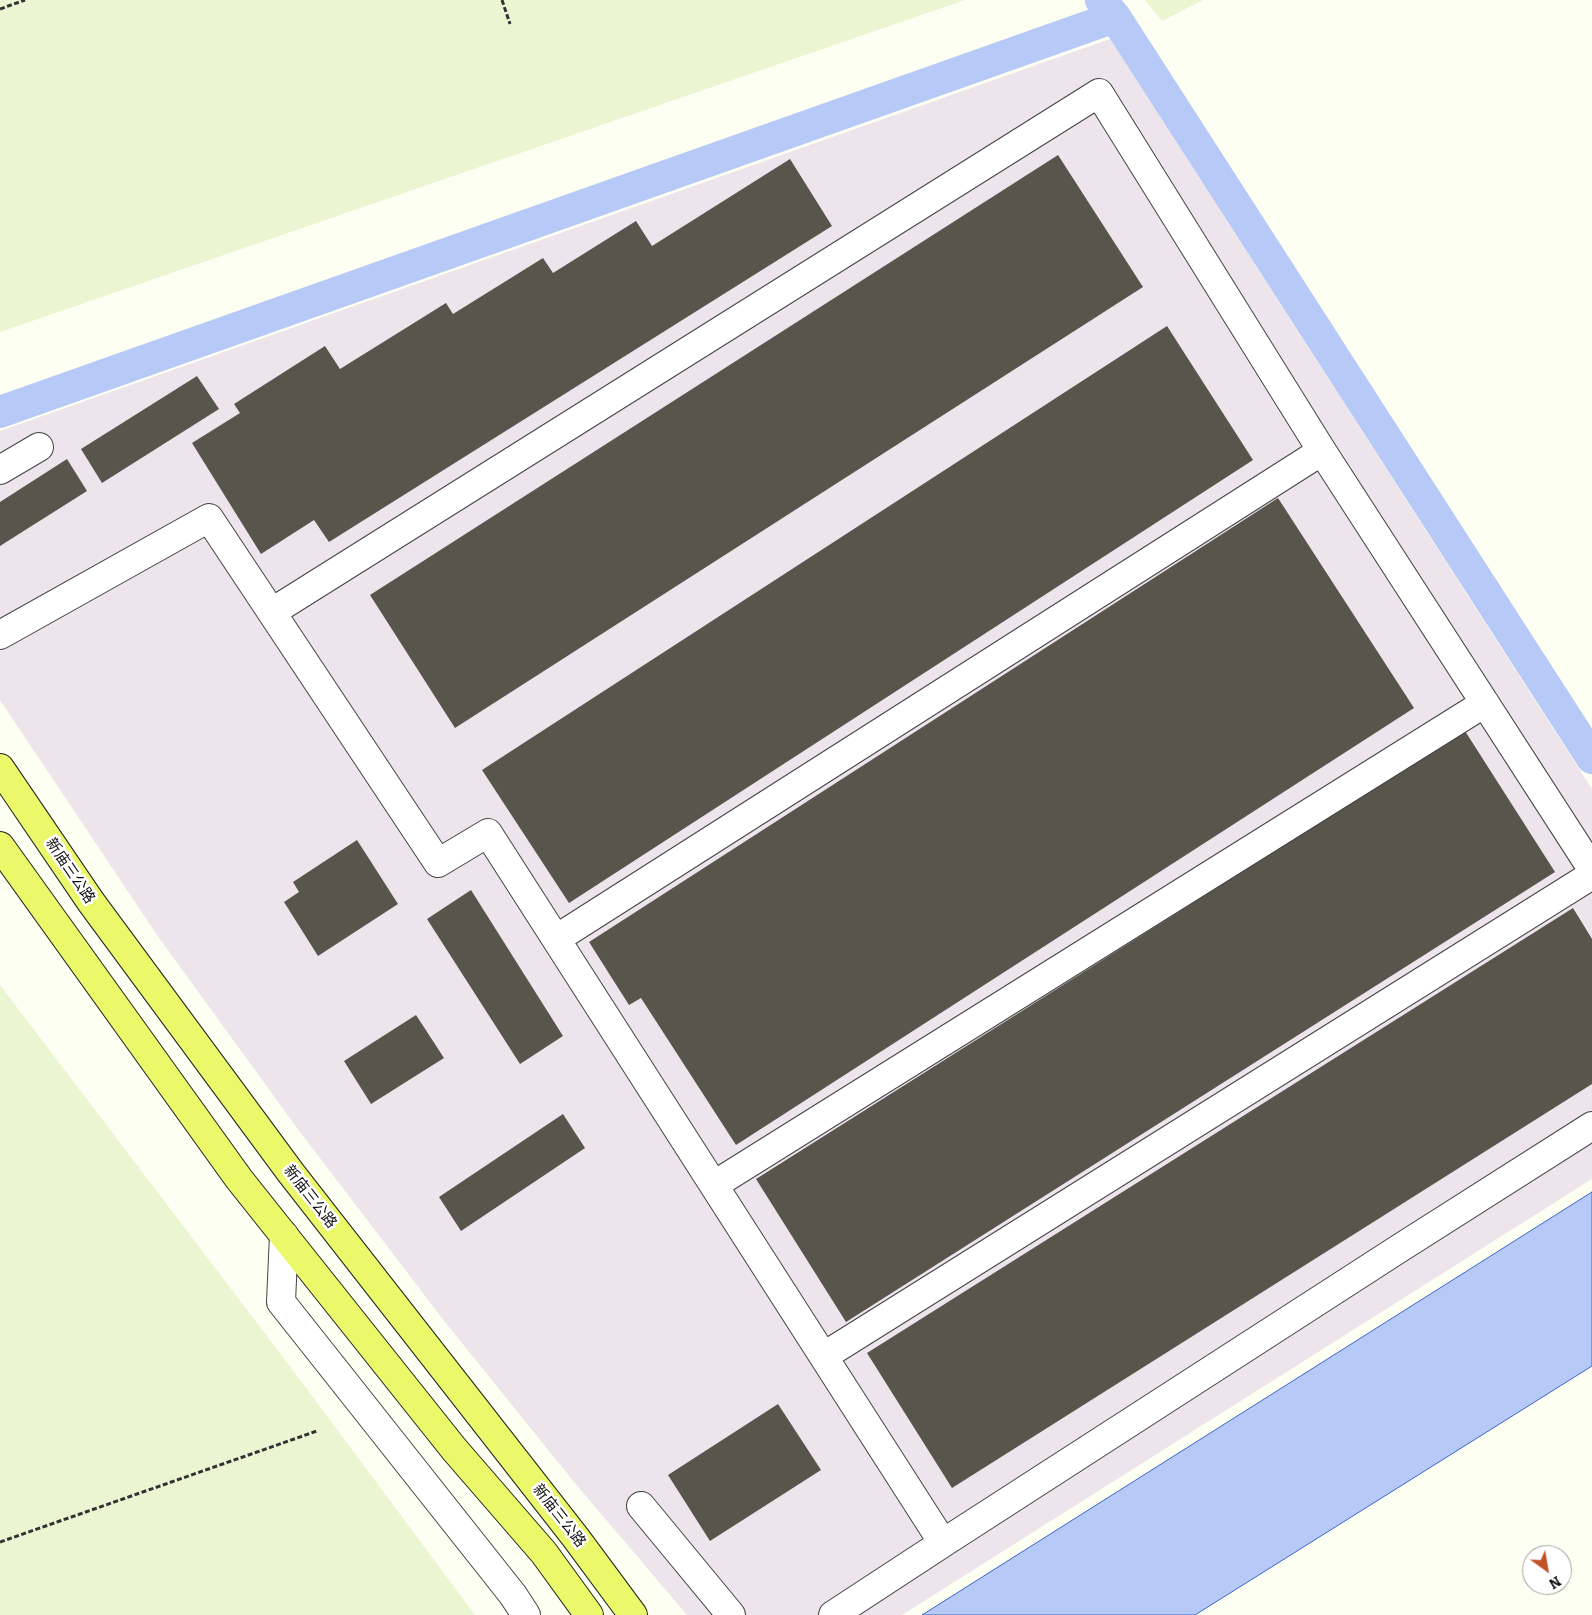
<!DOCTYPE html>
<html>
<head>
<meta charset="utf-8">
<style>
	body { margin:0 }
	#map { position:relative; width:1592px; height:1615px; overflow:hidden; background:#fdfff2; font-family:Bitter,serif }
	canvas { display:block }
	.north { position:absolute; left:1522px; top:1545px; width:50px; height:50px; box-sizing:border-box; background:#fff; border:1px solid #9f9f9f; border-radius:50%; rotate:148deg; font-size:14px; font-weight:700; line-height:20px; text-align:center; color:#101010 }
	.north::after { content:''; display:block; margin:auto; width:18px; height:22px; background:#c05327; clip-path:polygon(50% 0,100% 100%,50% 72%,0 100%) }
</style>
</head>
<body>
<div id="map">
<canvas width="1592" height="1615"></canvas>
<div class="north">N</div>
</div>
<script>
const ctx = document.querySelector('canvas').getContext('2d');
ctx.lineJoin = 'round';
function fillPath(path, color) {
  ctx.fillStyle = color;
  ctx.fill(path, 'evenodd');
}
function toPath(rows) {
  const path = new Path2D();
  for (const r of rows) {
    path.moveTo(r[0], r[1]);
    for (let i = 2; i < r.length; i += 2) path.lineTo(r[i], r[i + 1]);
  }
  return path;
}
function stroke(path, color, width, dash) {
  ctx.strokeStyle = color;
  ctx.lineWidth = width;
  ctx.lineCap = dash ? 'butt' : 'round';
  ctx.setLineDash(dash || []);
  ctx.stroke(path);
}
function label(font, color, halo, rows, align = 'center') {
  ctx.font = font + ' Bitter,"Noto Sans SC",serif';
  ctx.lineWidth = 5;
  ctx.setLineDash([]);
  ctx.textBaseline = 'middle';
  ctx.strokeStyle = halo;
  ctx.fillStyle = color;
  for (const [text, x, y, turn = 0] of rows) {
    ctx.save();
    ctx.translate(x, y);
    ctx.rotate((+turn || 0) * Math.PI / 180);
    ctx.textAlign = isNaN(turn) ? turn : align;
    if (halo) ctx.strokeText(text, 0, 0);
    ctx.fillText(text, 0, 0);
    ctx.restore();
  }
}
fillPath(toPath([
	[1110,39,1592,789,1592,1179,902,1615,687,1615,574,1482,445,1322,297,1128,157,935,0,700,0,431]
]), '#eee4ec');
fillPath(toPath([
	[0,0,965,0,0,332],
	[1145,0,1203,0,1162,21],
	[0,985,298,1377,475,1615,0,1615]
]), '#ecf5d2');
const water = toPath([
	[1592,1192,1592,1366,1195,1615,922,1615,1592,1192]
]);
fillPath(water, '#b7c9f6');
stroke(water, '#3e64cd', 1);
stroke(toPath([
	[1115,17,1592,758],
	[0,412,1115,17,1101,0]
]), '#b7c9f6', 32);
fillPath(toPath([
	[1058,155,1143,287,455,728,370,595],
	[790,159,832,226,329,542,314,520,261,554,192,443,240,413,234,404,325,346,340,369,446,303,453,314,543,258,553,273,636,221,652,246],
	[1167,326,1253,460,569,903,482,770],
	[197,376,219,409,102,483,81,449],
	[67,459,87,491,0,546,0,502],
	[1278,498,1414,708,736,1145,641,998,629,1005,589,942],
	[1465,731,1555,872,846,1322,756,1179],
	[357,840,398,904,318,956,284,902,299,892,293,882],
	[471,890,563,1036,520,1064,427,919],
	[1573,908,1592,939,1592,1084,952,1488,867,1353],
	[416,1015,444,1058,371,1104,344,1061],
	[563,1114,585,1148,461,1231,439,1197],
	[778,1404,821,1470,710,1541,668,1475]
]), '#58554c');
const minor = toPath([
	[0,470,39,447],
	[272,612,1099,93,1322,451,1592,869],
	[0,635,209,518,438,863,488,833,943,1543,1400,1248,1592,1126],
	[556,939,1322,451],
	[714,1185,1485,703],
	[284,1235,281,1302,513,1595,526,1615],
	[824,1356,1592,875],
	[641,1506,731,1615],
	[833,1615,943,1543]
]);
const major = toPath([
	[0,768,91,902,291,1173,576,1538,633,1615],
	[0,846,239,1179,454,1449,544,1553,589,1615]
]);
stroke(minor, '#434343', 30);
stroke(major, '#212121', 30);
stroke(toPath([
	[502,0,510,24],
	[0,9,25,0],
	[0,1542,317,1431]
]), '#323232', 3, [5, 2.5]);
stroke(minor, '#fff', 28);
stroke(major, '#ebf869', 28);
label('15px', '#101010', '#fff', [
	["新庙三公路",70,871,56],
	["新庙三公路",310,1197,52],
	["新庙三公路",559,1516,52]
]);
</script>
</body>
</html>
